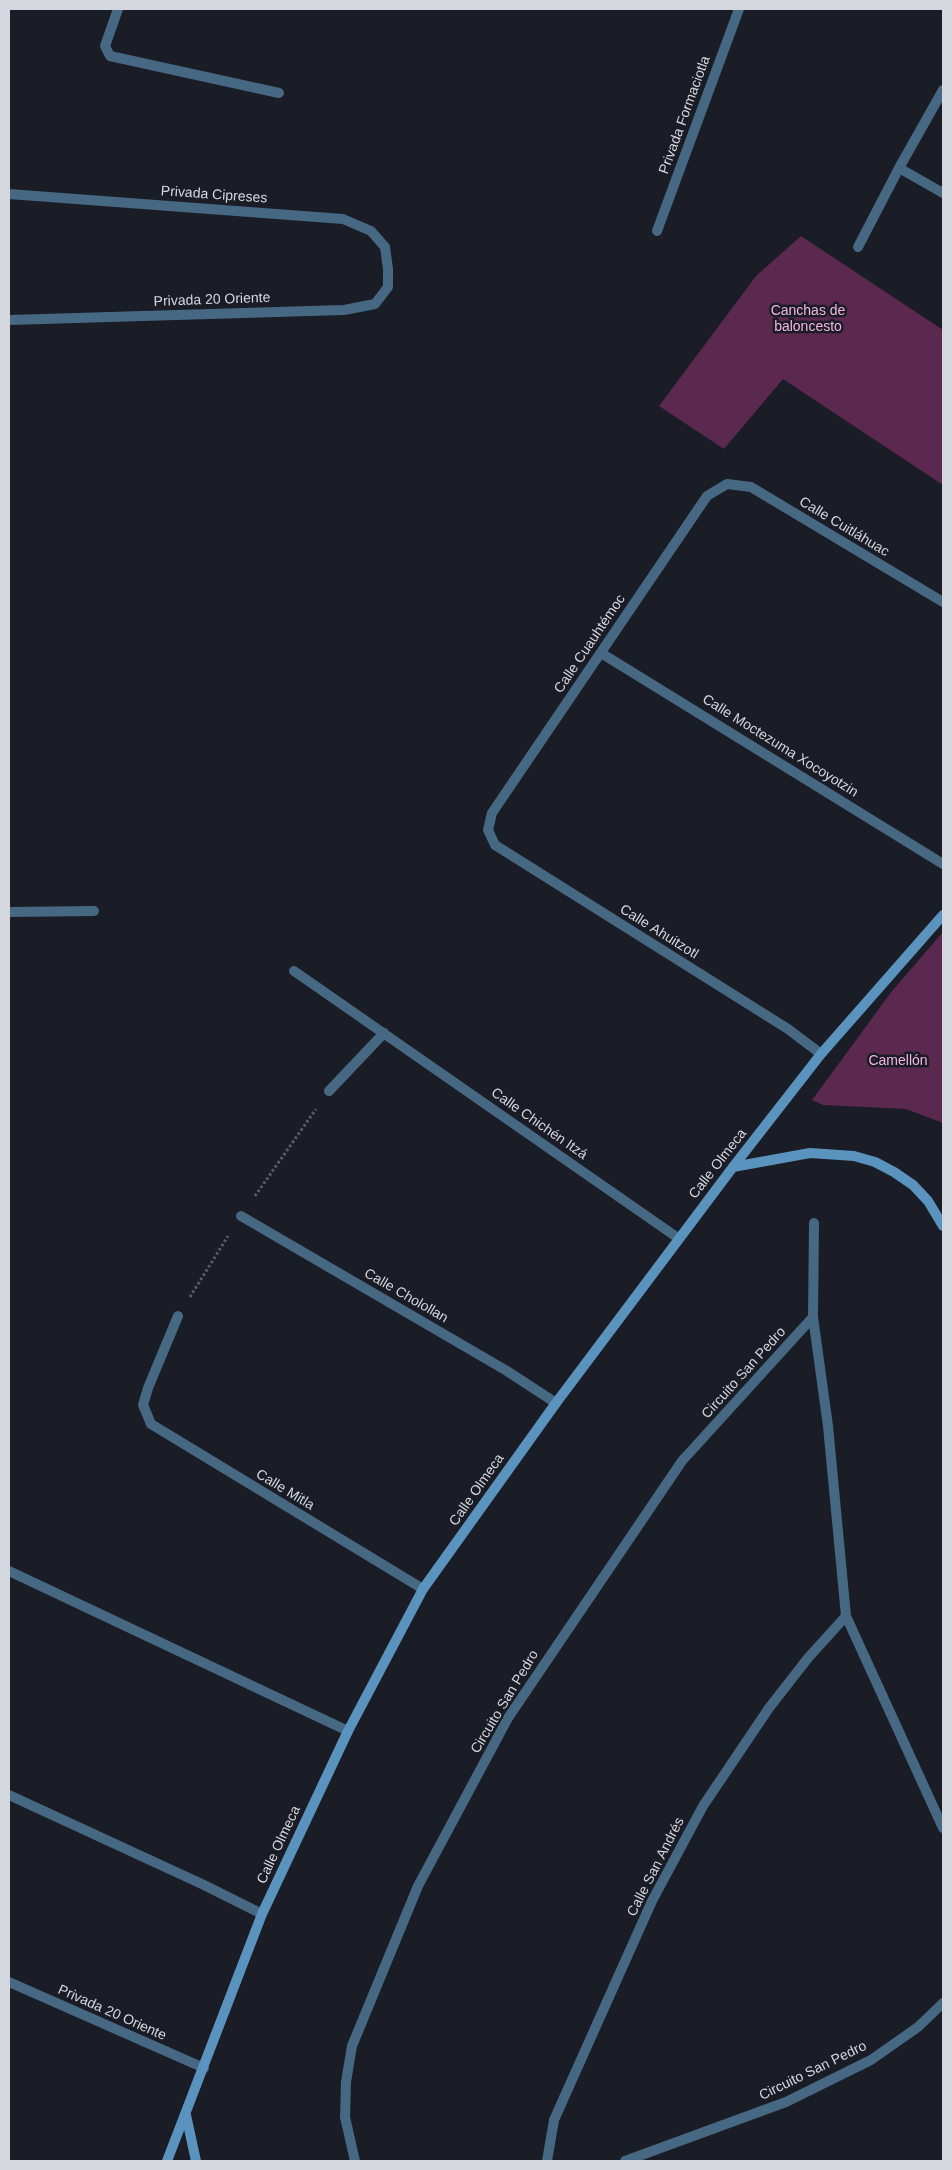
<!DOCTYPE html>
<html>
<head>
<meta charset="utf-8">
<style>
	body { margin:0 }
	#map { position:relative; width:952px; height:2170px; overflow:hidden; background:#1a1c26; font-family:Arial,sans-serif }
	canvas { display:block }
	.frame { position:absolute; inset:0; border:10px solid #d5d7de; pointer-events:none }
</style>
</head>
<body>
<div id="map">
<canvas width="952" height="2170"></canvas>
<div class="frame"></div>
</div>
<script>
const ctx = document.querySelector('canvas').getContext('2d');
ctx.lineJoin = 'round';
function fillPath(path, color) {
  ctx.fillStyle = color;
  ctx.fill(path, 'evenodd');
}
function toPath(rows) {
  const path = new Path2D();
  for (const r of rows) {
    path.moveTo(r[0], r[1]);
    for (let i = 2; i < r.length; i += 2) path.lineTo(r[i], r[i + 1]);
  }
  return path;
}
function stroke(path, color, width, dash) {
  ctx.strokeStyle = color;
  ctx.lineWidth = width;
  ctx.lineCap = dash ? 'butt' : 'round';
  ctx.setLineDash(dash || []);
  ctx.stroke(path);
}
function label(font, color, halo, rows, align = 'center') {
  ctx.font = font + ' Arial,sans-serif';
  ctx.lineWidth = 5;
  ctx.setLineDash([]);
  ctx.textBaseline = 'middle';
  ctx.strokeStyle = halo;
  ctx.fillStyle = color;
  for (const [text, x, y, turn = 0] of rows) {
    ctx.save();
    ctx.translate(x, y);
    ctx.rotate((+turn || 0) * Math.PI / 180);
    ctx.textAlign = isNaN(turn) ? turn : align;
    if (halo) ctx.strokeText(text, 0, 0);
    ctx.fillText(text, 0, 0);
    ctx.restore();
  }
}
fillPath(toPath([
	[801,236,943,330,943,485,783,379,724,449,659,406,756,276],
	[943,932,943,1123,906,1109,823,1105,812,1100,892,991]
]), '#5b284f');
stroke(toPath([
	[255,1196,316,1109],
	[190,1297,228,1236]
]), '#5c5e67', 3, [2.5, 2.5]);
stroke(toPath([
	[118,9,105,46,110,56,279,93],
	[899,168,943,193],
	[9,194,343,219,371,231,385,247,388,269,388,287,375,304,344,310,9,320],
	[657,231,739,9],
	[858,247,899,168,943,90],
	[601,653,943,864],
	[9,912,94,911],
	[294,971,678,1238],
	[821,1054,788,1029,495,845,488,830,492,813,707,496,727,484,751,487,943,602],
	[329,1091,384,1033],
	[241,1216,507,1371,556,1403],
	[814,1223,813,1317,828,1426,846,1616,943,1828],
	[178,1316,148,1388,143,1405,151,1424,423,1589],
	[9,1571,348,1731],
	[9,1795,204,1885,262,1914],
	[9,1982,204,2068],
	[355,2161,345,2117,346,2082,352,2046,418,1886,508,1718,682,1461,813,1317],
	[547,2161,554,2120,652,1901,703,1806,769,1708,808,1658,846,1616],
	[625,2161,786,2102,871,2060,918,2027,943,2003]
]), '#466883', 10);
stroke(toPath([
	[733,1167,810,1153,854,1156,875,1162,894,1172,913,1185,928,1201,943,1226],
	[186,2115,196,2161],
	[167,2161,262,1914,348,1731,423,1589,556,1403,733,1167,821,1054,943,915]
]), '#5b93bf', 10);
label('14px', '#d5d7de', '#1a1c26', [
	["Privada Formaciotla",685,115,-70],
	["Privada Cipreses",214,195,4],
	["Privada 20 Oriente",212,300,-2],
	["Calle Cuitláhuac",844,527,31],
	["Calle Cuauhtémoc",590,644,-56],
	["Calle Moctezuma Xocoyotzin",780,746,32],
	["Calle Ahuitzotl",659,932,32],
	["Calle Chichén Itzá",539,1124,35],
	["Calle Olmeca",718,1164,-52],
	["Calle Cholollan",406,1296,30],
	["Circuito San Pedro",744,1373,-48],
	["Calle Mitla",285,1490,31],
	["Calle Olmeca",477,1490,-55],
	["Circuito San Pedro",505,1702,-59],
	["Calle Olmeca",279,1845,-65],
	["Calle San Andrés",656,1867,-63],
	["Privada 20 Oriente",112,2013,24],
	["Circuito San Pedro",813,2071,-26]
]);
label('14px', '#f5b4e2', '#1a1c26', [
	["Canchas de",808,311],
	["baloncesto",808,327],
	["Camellón",898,1061]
]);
</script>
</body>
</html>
